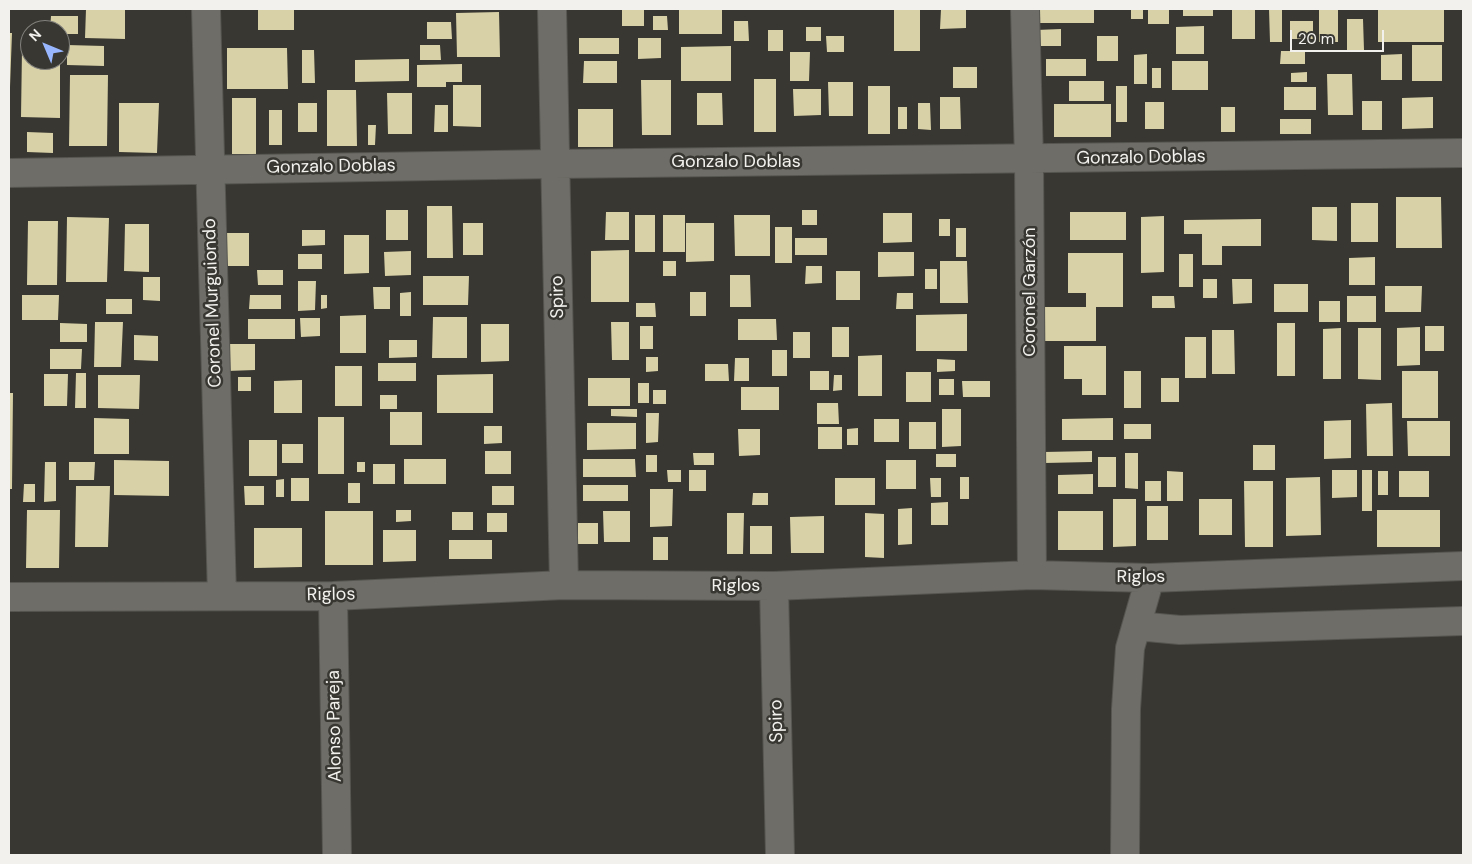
<!DOCTYPE html>
<html>
<head>
<meta charset="utf-8">
<style>
	body { margin:0 }
	#map { position:relative; width:1472px; height:864px; overflow:hidden; background:#383731; font-family:"DM Sans",sans-serif }
	canvas { display:block }
	.frame { position:absolute; inset:0; border:10px solid #f2f1ee; pointer-events:none }
	.north { position:absolute; left:20px; top:20px; width:50px; height:50px; box-sizing:border-box; background:#383731; border:1px solid #82817d; border-radius:50%; rotate:315deg; font-size:14px; font-weight:700; line-height:20px; text-align:center; color:#f2f1ee }
	.north::after { content:''; display:block; margin:auto; width:18px; height:22px; background:#98b6fd; clip-path:polygon(50% 0,100% 100%,50% 72%,0 100%) }
	.scale { position:absolute; left:1290px; top:30px; width:94px; height:22px; box-sizing:border-box; border:2px solid #f2f1ee; border-top:0; padding-left:6px; font-size:15px; line-height:18px; white-space:nowrap; color:#f2f1ee; -webkit-text-stroke:4px #383731; paint-order:stroke }
</style>
</head>
<body>
<div id="map">
<canvas width="1472" height="864"></canvas>
<div class="frame"></div>
<div class="north">N</div>
<div class="scale">20 m</div>
</div>
<script>
const ctx = document.querySelector('canvas').getContext('2d');
ctx.lineJoin = 'round';
function fillPath(path, color) {
  ctx.fillStyle = color;
  ctx.fill(path, 'evenodd');
}
function toPath(rows) {
  const path = new Path2D();
  for (const r of rows) {
    path.moveTo(r[0], r[1]);
    for (let i = 2; i < r.length; i += 2) path.lineTo(r[i], r[i + 1]);
  }
  return path;
}
function stroke(path, color, width, dash) {
  ctx.strokeStyle = color;
  ctx.lineWidth = width;
  ctx.lineCap = dash ? 'butt' : 'round';
  ctx.setLineDash(dash || []);
  ctx.stroke(path);
}
function label(font, color, halo, rows, align = 'center') {
  ctx.font = font + ' "DM Sans",sans-serif';
  ctx.lineWidth = 5;
  ctx.setLineDash([]);
  ctx.textBaseline = 'middle';
  ctx.strokeStyle = halo;
  ctx.fillStyle = color;
  for (const [text, x, y, turn = 0] of rows) {
    ctx.save();
    ctx.translate(x, y);
    ctx.rotate((+turn || 0) * Math.PI / 180);
    ctx.textAlign = isNaN(turn) ? turn : align;
    if (halo) ctx.strokeText(text, 0, 0);
    ctx.fillText(text, 0, 0);
    ctx.restore();
  }
}
fillPath(toPath([
	[86,9,125,9,125,39,85,38],
	[258,9,294,9,294,30,258,30],
	[622,9,644,9,644,26,622,26],
	[679,9,722,9,722,34,679,34],
	[894,9,920,9,920,51,894,51],
	[941,9,966,9,966,28,940,29],
	[1039,9,1094,9,1094,23,1039,23],
	[1131,9,1143,9,1143,19,1131,19],
	[1148,9,1169,9,1169,24,1148,24],
	[1183,9,1213,9,1213,16,1183,16],
	[1232,9,1255,9,1255,39,1232,39],
	[1269,9,1282,9,1282,42,1270,42],
	[1319,9,1338,9,1338,42,1319,42],
	[1378,9,1444,9,1444,42,1378,42],
	[499,12,500,57,457,57,456,13],
	[51,16,78,16,78,34,60,34,60,30,50,30],
	[653,16,667,16,668,30,653,30],
	[1347,19,1363,19,1364,50,1347,50],
	[734,21,748,21,749,41,734,41],
	[1290,21,1313,21,1313,39,1290,39],
	[427,22,451,22,452,39,427,39],
	[1204,26,1204,54,1176,54,1176,27],
	[806,27,821,27,821,41,806,41],
	[1061,29,1061,46,1035,46,1036,30],
	[768,30,783,30,783,51,768,51],
	[9,33,12,33,10,87,9,87],
	[826,36,844,36,844,52,827,52],
	[1097,36,1118,36,1118,61,1097,61],
	[579,38,619,38,619,54,579,54],
	[638,38,661,38,661,58,638,59],
	[67,45,104,46,104,66,67,65],
	[420,45,440,45,441,60,420,60],
	[1412,45,1442,45,1442,81,1412,81],
	[731,46,731,81,681,81,681,47],
	[227,48,287,48,288,89,227,89],
	[22,49,30,49,30,60,60,60,60,118,21,117],
	[302,50,314,50,315,83,302,83],
	[1281,51,1305,51,1305,64,1280,64],
	[790,52,810,52,809,81,790,81],
	[1147,54,1147,84,1134,84,1134,55],
	[1402,54,1402,80,1381,80,1381,55],
	[409,59,409,81,355,82,355,60],
	[1046,59,1086,59,1086,76,1046,76],
	[584,61,617,61,617,83,583,83],
	[1172,61,1208,61,1208,90,1172,90],
	[462,64,462,82,446,82,446,87,417,87,417,65],
	[953,67,977,67,977,88,953,88],
	[1152,68,1161,68,1161,88,1152,88],
	[1307,72,1307,82,1291,82,1291,73],
	[1327,74,1352,74,1353,115,1328,115],
	[70,75,108,75,107,146,69,146],
	[754,79,776,79,776,132,754,132],
	[641,80,671,80,671,135,642,135],
	[1069,81,1104,81,1104,101,1069,101],
	[828,82,853,82,853,116,829,116],
	[453,85,481,85,481,127,453,126],
	[868,86,890,86,890,134,868,134],
	[1116,86,1127,86,1127,122,1116,122],
	[1284,87,1316,87,1316,110,1284,110],
	[793,89,821,89,821,115,794,116],
	[327,90,356,90,357,146,327,146],
	[387,93,412,93,412,134,388,134],
	[697,93,722,93,723,125,697,125],
	[940,97,960,97,961,129,940,129],
	[1433,97,1433,128,1402,129,1402,98],
	[232,98,256,98,256,154,232,154],
	[1362,101,1382,101,1382,130,1362,130],
	[1145,102,1164,102,1164,129,1145,129],
	[119,103,159,103,157,153,119,152],
	[298,103,317,103,317,132,298,132],
	[918,103,930,103,931,130,918,129],
	[1054,104,1111,104,1111,137,1054,137],
	[435,105,448,105,448,132,434,132],
	[898,107,907,107,907,129,898,129],
	[1221,107,1235,107,1235,132,1221,132],
	[578,109,613,109,613,147,578,147],
	[269,110,282,110,282,145,269,145],
	[1280,119,1311,119,1311,134,1280,134],
	[368,125,376,125,375,145,368,145],
	[27,132,53,133,53,153,27,152],
	[1396,197,1441,197,1442,248,1396,248],
	[1351,203,1378,203,1378,242,1351,242],
	[427,206,452,206,453,258,427,258],
	[1312,207,1337,207,1337,241,1312,240],
	[386,210,408,210,408,240,386,240],
	[802,210,817,210,817,225,802,225],
	[606,212,629,212,629,240,605,240],
	[1070,212,1126,212,1126,240,1070,240],
	[883,213,912,213,912,242,883,243],
	[635,215,655,215,655,252,635,252],
	[663,215,685,215,685,252,663,252],
	[734,215,770,215,770,256,735,256],
	[1164,216,1164,272,1141,273,1141,217],
	[67,217,109,218,107,282,66,282],
	[939,219,950,219,950,236,939,236],
	[1261,219,1261,246,1222,246,1222,265,1202,265,1202,234,1184,234,1184,220],
	[28,221,58,221,57,285,27,285],
	[463,223,483,223,483,255,463,255],
	[686,223,714,223,714,261,686,262],
	[125,224,149,224,149,272,124,271],
	[775,227,792,227,792,263,775,263],
	[956,228,966,228,966,257,956,257],
	[302,230,325,230,325,245,302,246],
	[226,233,249,233,249,266,226,266],
	[344,235,369,235,369,273,344,274],
	[795,238,827,238,827,255,795,255],
	[629,250,629,302,591,302,591,251],
	[411,251,411,275,385,276,384,252],
	[878,252,914,252,914,276,878,277],
	[1068,253,1123,253,1123,307,1096,307,1096,341,1040,341,1040,307,1086,307,1086,293,1068,293],
	[298,254,322,254,322,269,298,269],
	[1179,254,1193,254,1193,287,1179,287],
	[1375,257,1375,285,1349,285,1349,258],
	[663,261,676,261,676,276,663,276],
	[940,261,967,261,968,303,940,303],
	[806,266,822,266,822,283,805,284],
	[925,269,937,269,937,289,925,289],
	[257,270,283,270,283,285,258,285],
	[836,271,860,271,860,300,836,300],
	[730,275,750,275,751,307,730,307],
	[423,276,469,276,468,305,423,305],
	[143,277,160,277,160,301,143,300],
	[1203,279,1217,279,1217,298,1203,298],
	[1232,279,1252,279,1252,303,1233,304],
	[298,281,316,281,315,310,298,311],
	[1274,284,1308,284,1308,312,1274,312],
	[1385,286,1422,286,1421,312,1385,312],
	[373,287,390,287,390,309,374,309],
	[411,292,411,316,400,316,400,293],
	[690,292,706,292,706,316,690,316],
	[897,293,913,293,913,309,896,309],
	[22,295,59,295,58,320,22,320],
	[250,295,281,295,281,309,249,309],
	[321,295,327,295,327,308,321,309],
	[1152,296,1174,296,1175,308,1152,308],
	[1347,296,1376,296,1376,322,1347,322],
	[106,299,132,299,132,314,106,314],
	[1319,301,1340,301,1340,322,1319,322],
	[636,303,655,303,656,317,636,317],
	[967,314,967,351,916,351,916,315],
	[366,315,366,353,340,353,340,316],
	[433,317,467,317,467,358,432,358],
	[300,318,320,318,320,336,301,337],
	[248,319,295,319,295,339,248,339],
	[738,319,776,319,777,340,738,340],
	[95,322,123,322,121,367,94,367],
	[611,322,629,322,629,360,612,360],
	[60,323,87,324,87,342,60,342],
	[1277,323,1295,323,1295,376,1277,376],
	[481,324,509,324,509,361,481,362],
	[640,326,653,326,653,349,640,349],
	[1425,326,1444,326,1444,351,1425,351],
	[832,327,849,327,849,357,832,357],
	[1420,327,1420,365,1397,366,1397,328],
	[1341,328,1341,379,1323,379,1323,329],
	[1358,328,1381,328,1381,380,1358,379],
	[1212,330,1234,330,1235,374,1212,374],
	[793,332,810,332,810,358,793,358],
	[134,335,158,336,158,361,134,360],
	[1185,337,1206,337,1206,378,1185,378],
	[389,340,417,340,417,357,389,358],
	[227,344,255,344,255,370,227,371],
	[1064,346,1106,346,1106,395,1082,395,1082,379,1064,379],
	[50,349,82,349,81,369,50,369],
	[772,350,787,350,787,376,772,376],
	[882,355,882,396,858,396,858,356],
	[646,357,658,357,658,371,646,372],
	[735,358,749,358,749,381,734,381],
	[937,359,955,360,955,371,937,372],
	[378,363,416,363,416,381,378,381],
	[705,364,728,364,729,381,705,381],
	[335,366,362,366,362,406,335,406],
	[810,371,829,371,829,390,810,390],
	[1124,371,1141,371,1141,408,1124,408],
	[1402,371,1438,371,1438,418,1402,418],
	[906,372,931,372,931,402,906,402],
	[76,373,86,373,86,408,75,408],
	[44,374,68,374,67,406,44,406],
	[493,374,493,413,437,413,437,375],
	[98,375,140,375,139,409,98,408],
	[834,375,842,375,842,390,833,391],
	[238,377,251,377,251,391,238,391],
	[588,378,630,378,630,406,588,406],
	[1161,378,1179,378,1179,402,1161,402],
	[939,379,954,379,954,395,939,395],
	[302,380,302,413,274,413,274,381],
	[962,381,990,381,990,397,963,397],
	[638,383,649,383,649,403,638,403],
	[741,387,779,387,779,410,741,410],
	[653,390,666,390,666,404,653,404],
	[9,393,13,393,12,489,9,489],
	[380,395,397,395,397,409,380,409],
	[817,403,838,403,839,424,817,424],
	[1392,403,1393,456,1367,456,1366,404],
	[611,409,637,409,637,417,611,416],
	[942,409,961,409,961,446,942,447],
	[390,412,422,412,422,445,390,445],
	[646,413,659,413,658,442,646,443],
	[318,417,344,417,344,474,318,474],
	[94,418,129,419,129,454,94,454],
	[1113,418,1113,440,1062,440,1062,419],
	[874,419,899,419,899,442,874,442],
	[1351,420,1351,458,1324,459,1324,421],
	[1407,421,1450,421,1450,456,1408,456],
	[909,422,936,422,936,449,909,449],
	[587,423,636,423,636,449,587,450],
	[1124,424,1151,424,1151,439,1124,439],
	[484,426,502,426,502,443,484,444],
	[818,427,842,427,842,449,818,449],
	[858,428,858,445,847,445,847,429],
	[738,429,760,429,760,455,739,456],
	[249,440,277,440,277,476,249,476],
	[282,444,303,444,303,463,282,463],
	[1253,445,1275,445,1275,470,1253,470],
	[485,451,511,451,511,474,485,474],
	[1092,451,1092,462,1044,463,1044,452],
	[693,453,714,453,714,465,694,465],
	[1125,453,1138,453,1138,489,1125,488],
	[936,454,956,454,956,467,936,467],
	[646,455,657,455,657,472,646,472],
	[1098,457,1116,457,1116,487,1098,487],
	[404,459,446,459,446,484,404,484],
	[583,459,635,459,636,477,583,477],
	[114,460,169,461,169,496,114,495],
	[886,460,916,460,916,489,886,489],
	[45,462,56,462,56,501,44,502],
	[69,462,95,462,94,480,69,480],
	[357,462,365,462,365,472,357,472],
	[373,464,395,464,395,484,373,484],
	[667,470,681,470,681,482,668,482],
	[689,470,706,470,706,491,689,491],
	[1332,470,1357,470,1357,497,1332,498],
	[1362,470,1372,470,1372,511,1362,511],
	[1167,471,1183,472,1183,501,1167,501],
	[1378,471,1388,471,1388,495,1378,495],
	[1399,471,1429,471,1429,497,1399,497],
	[1093,474,1093,494,1058,494,1058,475],
	[960,477,969,477,969,499,960,499],
	[1320,477,1321,535,1286,536,1286,478],
	[291,478,309,478,309,501,291,501],
	[835,478,875,478,875,505,835,505],
	[930,478,941,478,941,497,931,497],
	[284,479,284,497,276,497,276,480],
	[1145,481,1161,481,1161,501,1145,501],
	[1244,481,1273,481,1273,547,1245,547],
	[348,483,360,483,360,503,348,503],
	[24,484,35,484,35,502,23,502],
	[583,485,628,485,628,501,583,501],
	[76,486,110,486,108,547,75,547],
	[244,486,264,486,264,505,245,505],
	[492,486,514,486,514,505,492,505],
	[650,489,673,489,672,526,650,527],
	[753,493,768,493,768,505,752,505],
	[1113,499,1136,499,1136,546,1113,547],
	[1199,499,1232,499,1232,535,1199,535],
	[948,502,948,525,931,525,931,503],
	[1147,506,1168,506,1168,540,1147,540],
	[912,508,912,544,898,545,898,509],
	[27,510,60,510,59,568,26,568],
	[396,510,411,510,411,521,396,522],
	[1377,510,1440,510,1440,547,1377,547],
	[325,511,373,511,373,565,325,565],
	[603,511,630,511,630,542,604,542],
	[1058,511,1103,511,1103,550,1058,550],
	[452,512,473,512,473,530,452,530],
	[487,513,507,513,507,532,487,532],
	[727,513,744,513,743,554,727,554],
	[865,513,884,514,884,558,865,557],
	[824,516,824,553,791,553,790,517],
	[578,523,598,523,598,544,578,544],
	[750,526,772,526,772,554,750,554],
	[254,528,302,528,302,567,254,568],
	[383,530,416,530,416,561,383,562],
	[653,537,668,537,668,560,653,560],
	[449,540,492,540,492,559,449,559]
]), '#d8d1a7');
const minor = toPath([
	[206,9,222,596],
	[552,9,564,585],
	[1025,9,1029,160,1032,575],
	[9,173,555,164,1463,153],
	[774,586,780,855],
	[333,596,337,855],
	[9,597,333,596,564,585,774,586,1032,575,1150,578,1463,566],
	[1137,626,1180,630,1463,621],
	[1125,855,1126,709,1130,648,1150,578]
]);
stroke(minor, '#565550', 30);
stroke(minor, '#6e6d67', 28);
label('18px', '#f2f1ee', '#383731', [
	["Gonzalo Doblas",1141,158,-1],
	["Gonzalo Doblas",736,162],
	["Gonzalo Doblas",331,167,-1],
	["Coronel Garzón",1030,292,-90],
	["Spiro",558,297,-91],
	["Coronel Murguiondo",213,303,-92],
	["Riglos",1141,577],
	["Riglos",736,586],
	["Riglos",331,595,-1],
	["Spiro",777,721,-91],
	["Alonso Pareja",335,726,-91]
]);
</script>
</body>
</html>
